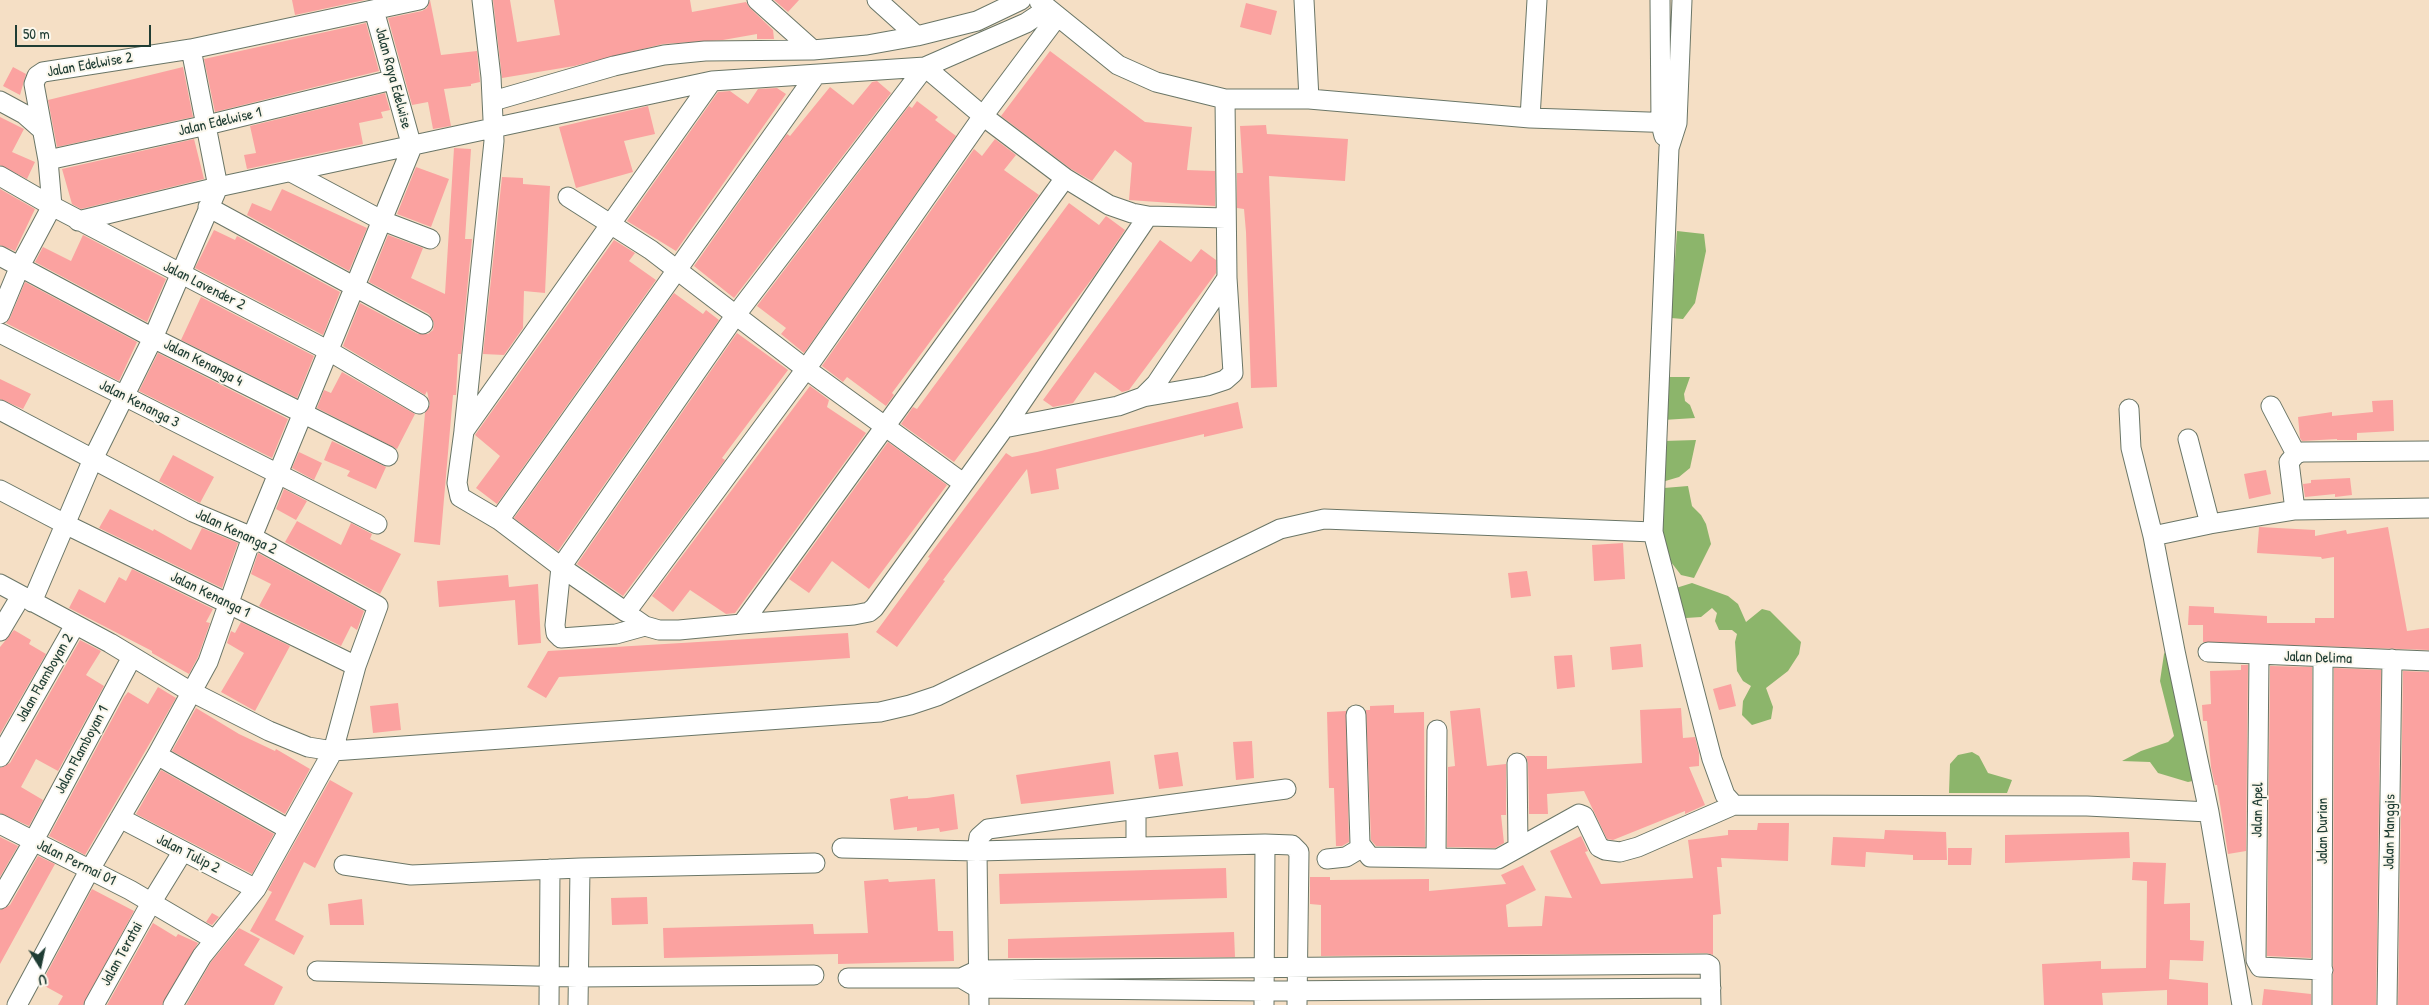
<!DOCTYPE html>
<html>
<head>
<meta charset="utf-8">
<style>
	body { margin:0 }
	#map { position:relative; width:2429px; height:1005px; overflow:hidden; background:#f5dfc5; font-family:"Patrick Hand",sans-serif }
	canvas { display:block }
	.north { position:absolute; left:15px; top:940px; width:50px; height:50px; -webkit-text-stroke:4px #fbf7ec; paint-order:stroke; rotate:170deg; font-size:14px; font-weight:700; line-height:20px; text-align:center; color:#1f3d34 }
	.north::after { content:''; display:block; margin:auto; width:18px; height:22px; background:#1f3d34; clip-path:polygon(50% 0,100% 100%,50% 72%,0 100%) }
	.scale { position:absolute; left:15px; top:25px; width:136px; height:22px; box-sizing:border-box; border:2px solid #1f3d34; border-top:0; padding-left:6px; font-size:15px; line-height:18px; white-space:nowrap; color:#1f3d34; -webkit-text-stroke:4px #fbf7ec; paint-order:stroke }
</style>
</head>
<body>
<div id="map">
<canvas width="2429" height="1005"></canvas>
<div class="north">U</div>
<div class="scale">50 m</div>
</div>
<script>
const ctx = document.querySelector('canvas').getContext('2d');
ctx.lineJoin = 'round';
function fillPath(path, color) {
  ctx.fillStyle = color;
  ctx.fill(path, 'evenodd');
}
function toPath(rows) {
  const path = new Path2D();
  for (const r of rows) {
    path.moveTo(r[0], r[1]);
    for (let i = 2; i < r.length; i += 2) path.lineTo(r[i], r[i + 1]);
  }
  return path;
}
function stroke(path, color, width, dash) {
  ctx.strokeStyle = color;
  ctx.lineWidth = width;
  ctx.lineCap = dash ? 'butt' : 'round';
  ctx.setLineDash(dash || []);
  ctx.stroke(path);
}
function label(font, color, halo, rows, align = 'center') {
  ctx.font = font + ' "Patrick Hand",sans-serif';
  ctx.lineWidth = 4;
  ctx.setLineDash([]);
  ctx.textBaseline = 'middle';
  ctx.strokeStyle = halo;
  ctx.fillStyle = color;
  for (const [text, x, y, turn = 0] of rows) {
    ctx.save();
    ctx.translate(x, y);
    ctx.rotate((+turn || 0) * Math.PI / 180);
    ctx.textAlign = isNaN(turn) ? turn : align;
    if (halo) ctx.strokeText(text, 0, 0);
    ctx.fillText(text, 0, 0);
    ctx.restore();
  }
}
fillPath(toPath([
	[1677,231,1704,234,1706,251,1695,303,1683,319,1671,318],
	[1665,377,1690,377,1684,394,1685,401,1690,405,1695,418,1663,420],
	[1696,440,1690,468,1679,477,1662,482,1663,441],
	[1688,486,1692,506,1701,515,1706,524,1711,544,1694,578,1681,575,1671,562,1663,540,1662,518,1664,488],
	[1692,583,1728,596,1738,604,1746,622,1762,609,1770,611,1801,642,1799,654,1788,671,1766,688,1773,707,1771,719,1752,725,1742,715,1743,701,1751,686,1743,681,1737,671,1735,642,1737,634,1732,630,1719,630,1715,621,1717,613,1712,608,1701,617,1686,618,1676,604,1676,588],
	[2168,647,2197,780,2188,782,2158,773,2150,762,2122,761,2141,751,2168,742,2174,736,2160,681,2164,654],
	[1972,752,1979,756,1988,773,2012,780,2007,793,1949,793,1950,764,1958,755]
]), '#8cb56b');
fillPath(toPath([
	[292,0,365,0,295,15],
	[430,0,441,55,477,51,480,82,471,84,471,86,444,89,451,126,433,129,428,102,412,105,388,18,422,11,427,8],
	[493,0,510,0,517,42,560,35,554,0,690,0,692,12,746,2,750,8,773,30,774,39,757,39,757,34,723,40,663,44,574,66,502,78],
	[774,0,799,0,788,12],
	[1246,3,1277,11,1271,35,1240,27],
	[366,23,379,71,215,112,204,59],
	[1050,51,1145,122,1192,127,1187,170,1215,171,1215,206,1129,200,1132,163,1115,150,1092,181,1071,169,1001,116],
	[13,67,26,74,20,95,3,86],
	[183,67,193,117,57,147,48,100],
	[877,81,891,93,734,298,694,266,787,134,790,136,830,87,853,105,872,82],
	[777,88,786,94,676,251,627,221,718,92,730,91,748,104,758,89],
	[385,93,390,110,381,112,383,118,359,123,363,144,247,169,244,155,256,153,250,126],
	[917,101,938,117,935,120,956,136,804,353,781,334,786,328,757,306,909,106,912,108],
	[648,106,655,134,624,141,633,172,576,188,559,127],
	[0,117,24,129,12,152,35,162,27,179,0,165],
	[1266,125,1267,134,1348,139,1345,181,1269,176,1277,387,1251,388,1246,232,1244,209,1237,208,1237,173,1243,173,1240,126],
	[194,139,204,179,81,209,72,204,62,169],
	[995,139,1016,155,1004,170,1039,195,892,393,894,395,886,406,847,377,843,382,822,366,974,149,982,156],
	[454,148,471,149,465,239,472,239,461,354,458,354,456,395,453,395,440,545,414,542,425,413,430,405,427,391,425,395,343,346,360,303,418,334,428,334,433,330,434,323,429,314,369,282,388,235,423,248,411,278,445,294],
	[416,167,449,179,431,227,397,214],
	[502,177,523,178,523,184,550,186,545,293,524,291,523,328,504,355,483,354],
	[0,189,35,209,15,251,0,245],
	[282,189,367,228,349,271,247,215,252,203,271,211],
	[1069,203,1099,225,1106,216,1125,230,1094,276,954,462,901,424,913,407,917,409],
	[214,230,235,240,237,236,340,292,323,335,195,268],
	[83,235,166,279,147,322,35,262,43,247,71,261],
	[614,240,635,253,629,261,656,280,497,504,476,488,500,456,475,435],
	[1160,240,1191,262,1201,249,1216,260,1216,273,1129,390,1122,392,1095,372,1073,403,1053,407,1043,400],
	[25,282,137,342,119,381,6,323,10,318],
	[674,293,703,314,706,310,719,320,558,551,514,518],
	[201,297,314,356,297,398,181,340],
	[737,333,788,370,722,458,725,460,623,596,577,564],
	[158,353,288,419,272,458,139,391],
	[342,372,415,414,397,449,317,408,324,390,331,393],
	[0,379,31,394,23,409,0,399],
	[810,386,829,400,827,407,866,433,735,613,726,614,690,590,673,612,652,596],
	[2393,400,2394,431,2357,433,2357,440,2337,440,2337,439,2302,441,2300,438,2298,417,2332,412,2332,416,2373,412,2372,401],
	[1238,402,1243,428,1204,437,1204,434,1056,469,1059,489,1031,494,1027,469,943,580,945,581,897,647,876,632,930,558,928,557,1006,453,1012,457,1037,452],
	[332,441,386,467,376,489,347,476,350,471,324,460],
	[888,442,947,485,869,589,832,561,809,593,789,579],
	[299,452,322,463,314,480,292,468],
	[173,455,214,477,200,503,159,481],
	[2266,470,2271,494,2249,499,2244,474],
	[2350,478,2352,495,2335,497,2335,494,2305,497,2303,484,2311,483,2311,480],
	[284,489,307,501,296,520,276,509],
	[110,509,153,531,154,529,191,550,202,528,238,543,222,588,99,528],
	[297,521,341,545,351,523,372,534,370,539,401,554,380,594,285,542],
	[2259,527,2315,530,2315,536,2346,530,2347,534,2388,527,2407,631,2429,628,2429,650,2203,642,2203,625,2188,625,2189,606,2214,607,2214,613,2267,616,2267,623,2315,623,2315,618,2334,618,2334,557,2322,559,2321,557,2257,553],
	[1623,543,1625,579,1594,581,1592,545],
	[258,553,364,611,357,630,351,626,341,646,259,606,271,584,251,574],
	[132,569,213,609,206,622,210,623,198,657,189,674,152,653,152,651,69,608,79,589,105,603,119,577,126,581],
	[1527,571,1531,596,1511,598,1508,573],
	[508,575,509,587,538,584,541,643,518,645,515,600,439,607,437,581],
	[241,622,290,646,255,711,221,692,244,653,227,643,231,631,235,633],
	[14,630,31,640,29,644,46,654,0,734,0,647],
	[848,633,850,658,559,677,546,698,527,687,548,651],
	[80,640,101,651,86,675,104,686,58,771,36,759,21,787,43,800,29,826,0,813,0,768,10,763],
	[1641,644,1643,667,1612,670,1610,647],
	[1572,655,1575,687,1557,689,1554,656],
	[2241,665,2248,665,2246,851,2228,854,2217,785,2215,785,2211,767,2207,721,2203,721,2202,705,2211,704,2210,671,2241,670],
	[2270,666,2312,667,2311,958,2267,956],
	[2334,668,2381,670,2376,1005,2333,1005],
	[2403,671,2429,672,2429,1005,2398,1005],
	[1731,684,1736,706,1719,710,1713,689],
	[158,687,176,698,85,855,49,836,124,697,128,692,148,704],
	[398,703,401,730,373,733,370,706],
	[1394,705,1394,713,1424,712,1425,847,1376,846,1371,840,1366,710,1370,710,1370,706],
	[196,708,239,734,275,751,276,749,310,769,285,814,172,751],
	[1480,708,1487,766,1506,764,1506,815,1501,815,1504,843,1495,848,1447,847,1448,767,1455,766,1450,711],
	[1681,708,1683,738,1695,737,1699,753,1699,766,1689,767,1705,805,1685,814,1685,811,1613,840,1607,839,1584,791,1547,794,1548,814,1529,814,1528,763,1526,756,1547,756,1547,769,1642,763,1640,710],
	[1346,711,1349,842,1342,846,1336,846,1334,788,1329,788,1327,712],
	[1252,741,1254,778,1236,780,1233,742],
	[1178,752,1183,786,1159,789,1154,755],
	[1110,761,1114,794,1021,804,1016,775],
	[161,770,274,834,252,874,136,814],
	[330,780,353,793,315,868,304,862,275,920,304,936,294,955,250,931,272,892,268,890],
	[954,794,958,829,940,832,939,828,917,831,917,827,894,830,890,799,908,796,908,799,927,798],
	[1758,823,1789,823,1788,861,1721,858,1722,867,1717,867,1721,914,1713,915,1713,955,1707,953,1321,956,1321,905,1310,904,1310,877,1330,877,1330,880,1429,879,1429,891,1506,884,1501,875,1523,865,1536,890,1506,905,1508,927,1542,926,1545,896,1572,898,1550,851,1573,840,1581,836,1588,851,1585,852,1601,884,1693,878,1688,840,1728,835,1728,830,1757,830],
	[1885,830,1946,832,1947,860,1913,860,1913,855,1866,852,1865,867,1831,865,1833,837,1884,839],
	[2129,832,2130,858,2005,863,2005,835],
	[0,837,18,846,0,877],
	[1948,848,1972,848,1971,865,1948,865],
	[38,856,55,864,0,964,0,910,10,905],
	[2133,862,2166,863,2164,904,2190,903,2190,940,2204,941,2203,961,2170,960,2169,979,2208,983,2208,1005,2167,1005,2167,990,2102,993,2103,1005,2044,1005,2042,964,2101,961,2101,969,2146,968,2147,881,2132,880],
	[1226,868,1227,898,1000,904,999,874],
	[888,879,889,882,935,879,938,931,953,931,954,961,838,964,838,954,664,958,663,928,813,924,814,934,868,933,864,881],
	[92,889,134,911,83,1005,58,1005,63,996,41,984],
	[647,897,648,924,612,925,611,898],
	[362,899,364,925,330,925,328,904],
	[212,913,219,917,212,925,206,922],
	[153,923,176,937,178,934,198,943,162,1005,107,1005],
	[239,928,260,939,244,965,283,987,274,1005,186,1005,211,962],
	[1234,932,1235,957,1008,958,1008,939],
	[2264,989,2311,994,2311,1005,2262,1005]
]), '#fba2a0');
const street = toPath([
	[757,0,813,50],
	[877,0,917,36],
	[1304,0,1309,99],
	[1660,0,1661,124,1664,136],
	[1682,0,1677,123,1669,148,1653,532,1712,759,1725,795,1734,805,2087,806,2209,812],
	[1039,1,1118,65,1156,82,1225,99,1309,99,1530,118,1677,123],
	[374,10,412,147],
	[1057,17,983,116,1065,178,1109,205,1132,213,1148,216,1226,218],
	[0,101,24,114,41,129],
	[493,101,614,66,664,55,705,51,813,50,867,45,917,36,977,21,1021,0],
	[1530,118,1537,0],
	[48,160,207,125,392,80],
	[291,172,383,221,430,239],
	[0,176,52,206],
	[568,197,651,250,806,369,963,483],
	[52,206,48,160,34,84,37,76,43,72,191,49,419,0],
	[208,207,423,324],
	[78,221,218,187,712,81,925,67,1026,23,1047,9],
	[0,256,153,338,388,456],
	[0,314,20,266,52,206,329,351,419,404],
	[0,333,377,524],
	[1143,397,1207,386,1225,380,1233,373,1227,278,1225,99],
	[2271,406,2296,454,2302,452,2429,451],
	[2129,409,2131,448,2153,536,2175,651,2209,812,2242,1005],
	[0,410,193,512,252,537,378,606,356,666,333,751,256,889,202,956,173,1005],
	[1004,428,1118,406,1143,397,1156,384,1227,278],
	[464,430,494,141,491,77,482,0],
	[2188,439,2210,524,2295,510,2429,508],
	[0,490,65,524,356,666],
	[2295,510,2289,462,2296,454],
	[499,520,815,76],
	[2153,536,2210,524],
	[0,584,110,643,186,689,269,731,308,747,333,751,880,712,910,705,937,696,1280,529,1324,519,1653,532],
	[32,602,93,459,153,338,218,187,191,49],
	[635,619,645,626,659,630,679,630,742,624,1065,178],
	[742,624,854,615,869,612,874,608,1004,428,1148,216],
	[645,626,616,634,561,638,556,633,555,625,561,567,626,612,806,369,983,116,925,67,735,316,561,567,499,520,460,497,457,483,464,431,712,81],
	[0,631,21,596],
	[2208,652,2429,661],
	[2259,656,2256,960,2260,967,2323,970],
	[1356,715,1360,844,1370,857,1498,859,1579,814,1584,816,1599,847,1605,850,1620,852,1638,847,1734,805],
	[157,755,288,829],
	[0,757,75,625],
	[1517,763,1518,846],
	[1136,811,1136,846],
	[120,818,256,889],
	[0,824,130,890,215,940],
	[842,848,977,851,979,837,988,829,1286,789],
	[1436,856,1437,730],
	[1327,859,1346,857,1361,848],
	[344,865,411,875,580,868,815,863],
	[0,899,33,842,132,657],
	[317,971,578,977,814,975],
	[848,978,961,978,978,970,1707,964,1710,966,1711,1005],
	[961,978,978,988,1264,991,1711,988],
	[17,1005,89,871,157,755,208,662,252,537,412,147],
	[94,1005,151,903,183,851],
	[549,1005,550,869],
	[578,1005,580,868],
	[979,1005,977,851,1265,844,1292,845,1299,852,1297,1005],
	[1264,1005,1265,844],
	[2322,1005,2323,658],
	[2387,1005,2392,659]
]);
stroke(street, '#6a7667', 21);
stroke(street, '#fff', 19);
label('15px', '#1f3d34', '#fbf7ec', [
	["Jalan Edelwise 2",90,65,-10],
	["Jalan Raya Edelwise",393,78,75],
	["Jalan Edelwise 1",220,122,-13],
	["Jalan Lavender 2",204,286,27],
	["Jalan Kenanga 4",203,363,27],
	["Jalan Kenanga 3",139,404,27],
	["Jalan Kenanga 2",236,532,25],
	["Jalan Kenanga 1",210,595,26],
	["Jalan Delima",2318,658,2],
	["Jalan Flamboyan 2",45,678,-60],
	["Jalan Flamboyan 1",82,750,-62],
	["Jalan Apel",2258,810,-89],
	["Jalan Durian",2323,831,-90],
	["Jalan Manggis",2390,832,-89],
	["Jalan Tulip 2",188,854,27],
	["Jalan Permai 01",76,863,26],
	["Jalan Teratai",122,954,-61]
]);
</script>
</body>
</html>
